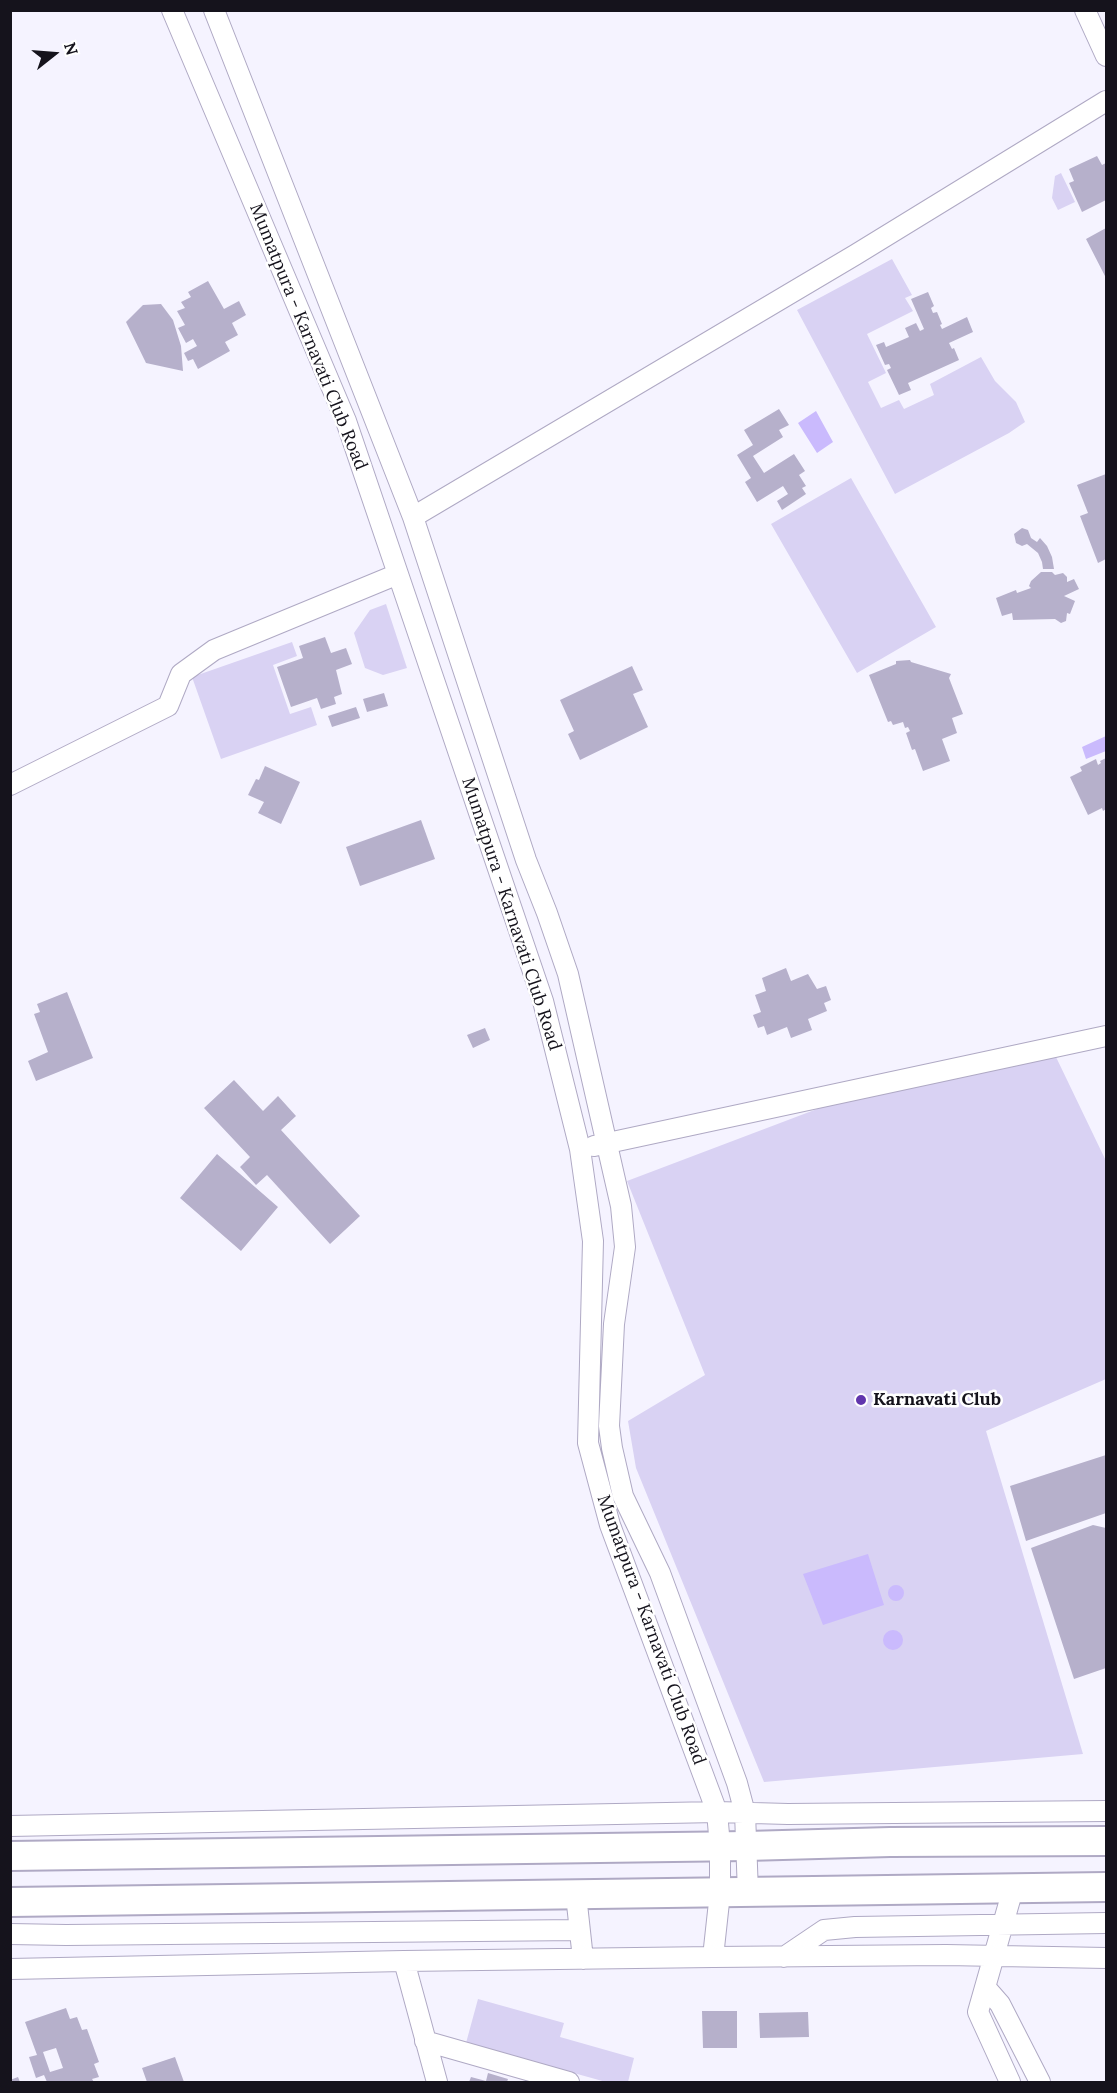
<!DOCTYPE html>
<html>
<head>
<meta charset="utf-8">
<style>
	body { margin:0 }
	#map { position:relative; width:1117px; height:2093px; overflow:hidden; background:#f5f3ff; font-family:Lora,serif }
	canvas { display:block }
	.frame { position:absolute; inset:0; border:12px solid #15131c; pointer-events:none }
	.north { position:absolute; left:24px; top:24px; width:60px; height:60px; -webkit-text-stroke:4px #fff; paint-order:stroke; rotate:73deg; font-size:16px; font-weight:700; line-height:24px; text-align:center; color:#15131c }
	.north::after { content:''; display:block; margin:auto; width:21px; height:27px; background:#15131c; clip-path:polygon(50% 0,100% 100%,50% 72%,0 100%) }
</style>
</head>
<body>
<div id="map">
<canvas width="1117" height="2093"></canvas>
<div class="frame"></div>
<div class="north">N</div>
</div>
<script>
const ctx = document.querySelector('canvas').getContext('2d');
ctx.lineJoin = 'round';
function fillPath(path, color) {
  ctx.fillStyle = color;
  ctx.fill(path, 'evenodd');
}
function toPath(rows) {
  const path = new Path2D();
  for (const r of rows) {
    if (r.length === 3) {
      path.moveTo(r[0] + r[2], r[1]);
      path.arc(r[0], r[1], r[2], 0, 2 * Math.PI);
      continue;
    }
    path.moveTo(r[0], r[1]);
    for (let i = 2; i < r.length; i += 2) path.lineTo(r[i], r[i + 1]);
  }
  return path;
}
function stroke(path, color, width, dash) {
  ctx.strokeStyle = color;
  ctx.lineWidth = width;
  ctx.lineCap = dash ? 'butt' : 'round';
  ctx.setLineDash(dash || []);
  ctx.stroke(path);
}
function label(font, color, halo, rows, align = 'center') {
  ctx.font = font + ' Lora,serif';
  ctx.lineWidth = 5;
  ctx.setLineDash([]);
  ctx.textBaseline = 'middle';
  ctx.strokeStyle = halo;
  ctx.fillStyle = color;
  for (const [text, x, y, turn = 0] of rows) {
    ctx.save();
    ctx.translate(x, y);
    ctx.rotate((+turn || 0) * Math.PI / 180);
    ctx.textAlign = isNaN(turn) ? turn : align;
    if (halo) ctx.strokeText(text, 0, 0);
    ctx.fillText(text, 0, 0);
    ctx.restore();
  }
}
fillPath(toPath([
	[1061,173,1075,202,1058,210,1052,198,1055,176],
	[892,259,912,295,905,298,913,311,867,334,886,373,868,382,881,408,899,400,904,409,934,395,930,384,981,357,995,381,1016,402,1025,422,1009,433,895,494,797,310],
	[851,478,936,627,857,673,771,524],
	[386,604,407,668,383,675,365,668,354,633,370,610],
	[292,642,297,656,273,665,290,714,311,707,317,725,221,759,192,677],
	[1056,1057,1106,1161,1106,1379,986,1431,1083,1754,764,1782,636,1468,628,1421,705,1375,627,1181,825,1106],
	[478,1999,564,2023,560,2037,634,2058,628,2082,606,2082,466,2043]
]), '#d9d2f3');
fillPath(toPath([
	[816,411,833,442,817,453,798,423],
	[1106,736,1106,751,1086,759,1082,747],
	[868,1554,884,1605,823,1625,803,1574],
	[896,1593,8],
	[893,1640,10]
]), '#cabafd');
fillPath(toPath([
	[1097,156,1102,165,1106,163,1106,200,1082,212,1069,183,1074,181,1069,169],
	[1106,228,1106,278,1086,239],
	[208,281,224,309,239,301,246,315,232,323,238,335,225,342,230,351,198,369,193,359,188,361,184,353,197,346,193,339,186,343,178,328,185,325,177,311,185,308,181,302,191,297,188,292],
	[928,292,934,306,931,308,933,313,937,312,942,324,940,325,942,329,967,317,973,332,949,343,952,349,954,348,959,360,908,383,911,390,899,395,887,370,891,368,889,364,885,365,876,345,884,342,886,347,909,337,905,328,916,323,920,331,924,329,911,299],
	[161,304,173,320,181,346,183,371,146,363,126,322,143,305],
	[779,409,789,425,779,430,783,437,753,456,764,473,794,454,805,471,799,475,806,486,802,488,806,494,782,510,777,501,788,494,783,486,757,502,745,482,751,478,737,455,753,445,744,430],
	[1106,474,1106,559,1098,563,1080,516,1088,513,1077,485],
	[1022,528,1028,530,1031,538,1037,542,1040,538,1047,546,1052,557,1054,569,1043,569,1042,562,1038,553,1027,544,1022,546,1016,543,1014,534],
	[1041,572,1052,572,1055,575,1063,573,1067,577,1067,582,1074,579,1079,589,1064,596,1075,601,1070,614,1067,613,1066,621,1061,623,1055,619,1013,620,1012,613,1002,616,996,598,1016,590,1017,593,1031,588,1029,586,1031,581],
	[325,637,331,653,346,648,352,664,336,670,342,694,334,697,336,704,321,709,317,698,291,707,277,667,303,658,299,646],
	[910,660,911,662,951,674,949,678,963,714,952,718,957,733,942,739,950,761,923,771,915,749,912,750,906,733,910,731,908,727,905,728,903,722,893,725,891,721,888,722,869,675,896,664,896,661],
	[632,666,643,690,633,694,648,727,580,760,568,734,574,731,560,700],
	[384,693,388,706,367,712,363,699],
	[356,707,360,718,332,727,328,716],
	[1106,758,1106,809,1103,811,1102,808,1088,815,1070,777,1082,771,1080,767,1096,759,1098,765,1101,763,1100,761],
	[265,766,300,782,281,824,258,813,264,802,248,795,256,779,259,780],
	[421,820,435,859,360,886,346,847],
	[786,968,791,981,808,974,817,989,826,986,831,1000,824,1003,827,1011,808,1019,812,1030,791,1038,787,1027,767,1035,764,1026,758,1028,753,1015,761,1012,755,995,766,991,762,978],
	[67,992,93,1058,36,1081,28,1061,48,1052,34,1014,40,1012,37,1004],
	[485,1028,490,1040,473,1048,467,1035],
	[234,1080,263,1111,278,1096,296,1116,281,1130,360,1216,330,1244,267,1175,256,1185,240,1167,250,1157,204,1108],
	[217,1154,278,1207,241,1251,180,1198],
	[1106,1455,1106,1513,1026,1541,1010,1486],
	[1093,1525,1106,1528,1106,1668,1074,1679,1031,1548],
	[66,2008,70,2019,77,2017,82,2030,87,2029,99,2062,94,2064,99,2077,92,2079,94,2082,47,2082,44,2075,36,2078,29,2057,37,2055,25,2022],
	[56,2048,63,2068,50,2072,43,2052],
	[702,2011,737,2011,737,2048,703,2048],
	[808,2012,809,2037,760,2038,759,2013],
	[175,2057,184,2082,147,2082,142,2068],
	[488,2073,508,2079,507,2082,469,2082,471,2077,486,2081],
	[18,2077,20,2082,10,2082,10,2080]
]), '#b6b0cb');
const minor = toPath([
	[172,10,346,421,543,1001,580,1149,593,1241,588,1443,610,1525,717,1812,720,1846,720,1893,713,1957],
	[214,10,413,517,526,860,547,913,568,974,621,1206,625,1247,614,1324,609,1426,612,1448,623,1496,660,1573,737,1783,745,1813,748,1893],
	[1085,10,1106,56],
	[413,517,855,255,1106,101],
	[10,785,168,706,181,674,214,650,398,574],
	[594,1146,1106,1036],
	[10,1826,717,1812,788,1814,1106,1811],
	[576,1895,583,1959],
	[10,1934,66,1935,579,1930],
	[784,1957,824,1930,855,1927,1106,1923],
	[404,1961,437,2082],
	[10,1969,404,1961,713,1957,946,1955,1106,1958],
	[986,1988,1000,2004,1040,2082],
	[425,2041,569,2082],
	[1010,2082,978,2012,1013,1889]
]);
const highway = toPath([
	[10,1856,747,1846,890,1842,1106,1841],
	[10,1902,1106,1887]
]);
stroke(minor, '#afa9c4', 22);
stroke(highway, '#afa9c4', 32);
stroke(minor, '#fff', 20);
stroke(highway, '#fff', 28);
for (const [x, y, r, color] of [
	[861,1400,6,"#6135ad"]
]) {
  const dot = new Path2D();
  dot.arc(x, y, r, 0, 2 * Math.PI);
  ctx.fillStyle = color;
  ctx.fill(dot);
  stroke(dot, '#fff', 2);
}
label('18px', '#15131c', '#fff', [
	["Mumatpura - Karnavati Club Road",308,337,68],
	["Mumatpura - Karnavati Club Road",511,914,72],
	["Mumatpura - Karnavati Club Road",651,1630,70]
]);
label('bold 18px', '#15131c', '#fff', [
	["Karnavati Club",873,1400]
], 'left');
</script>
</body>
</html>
